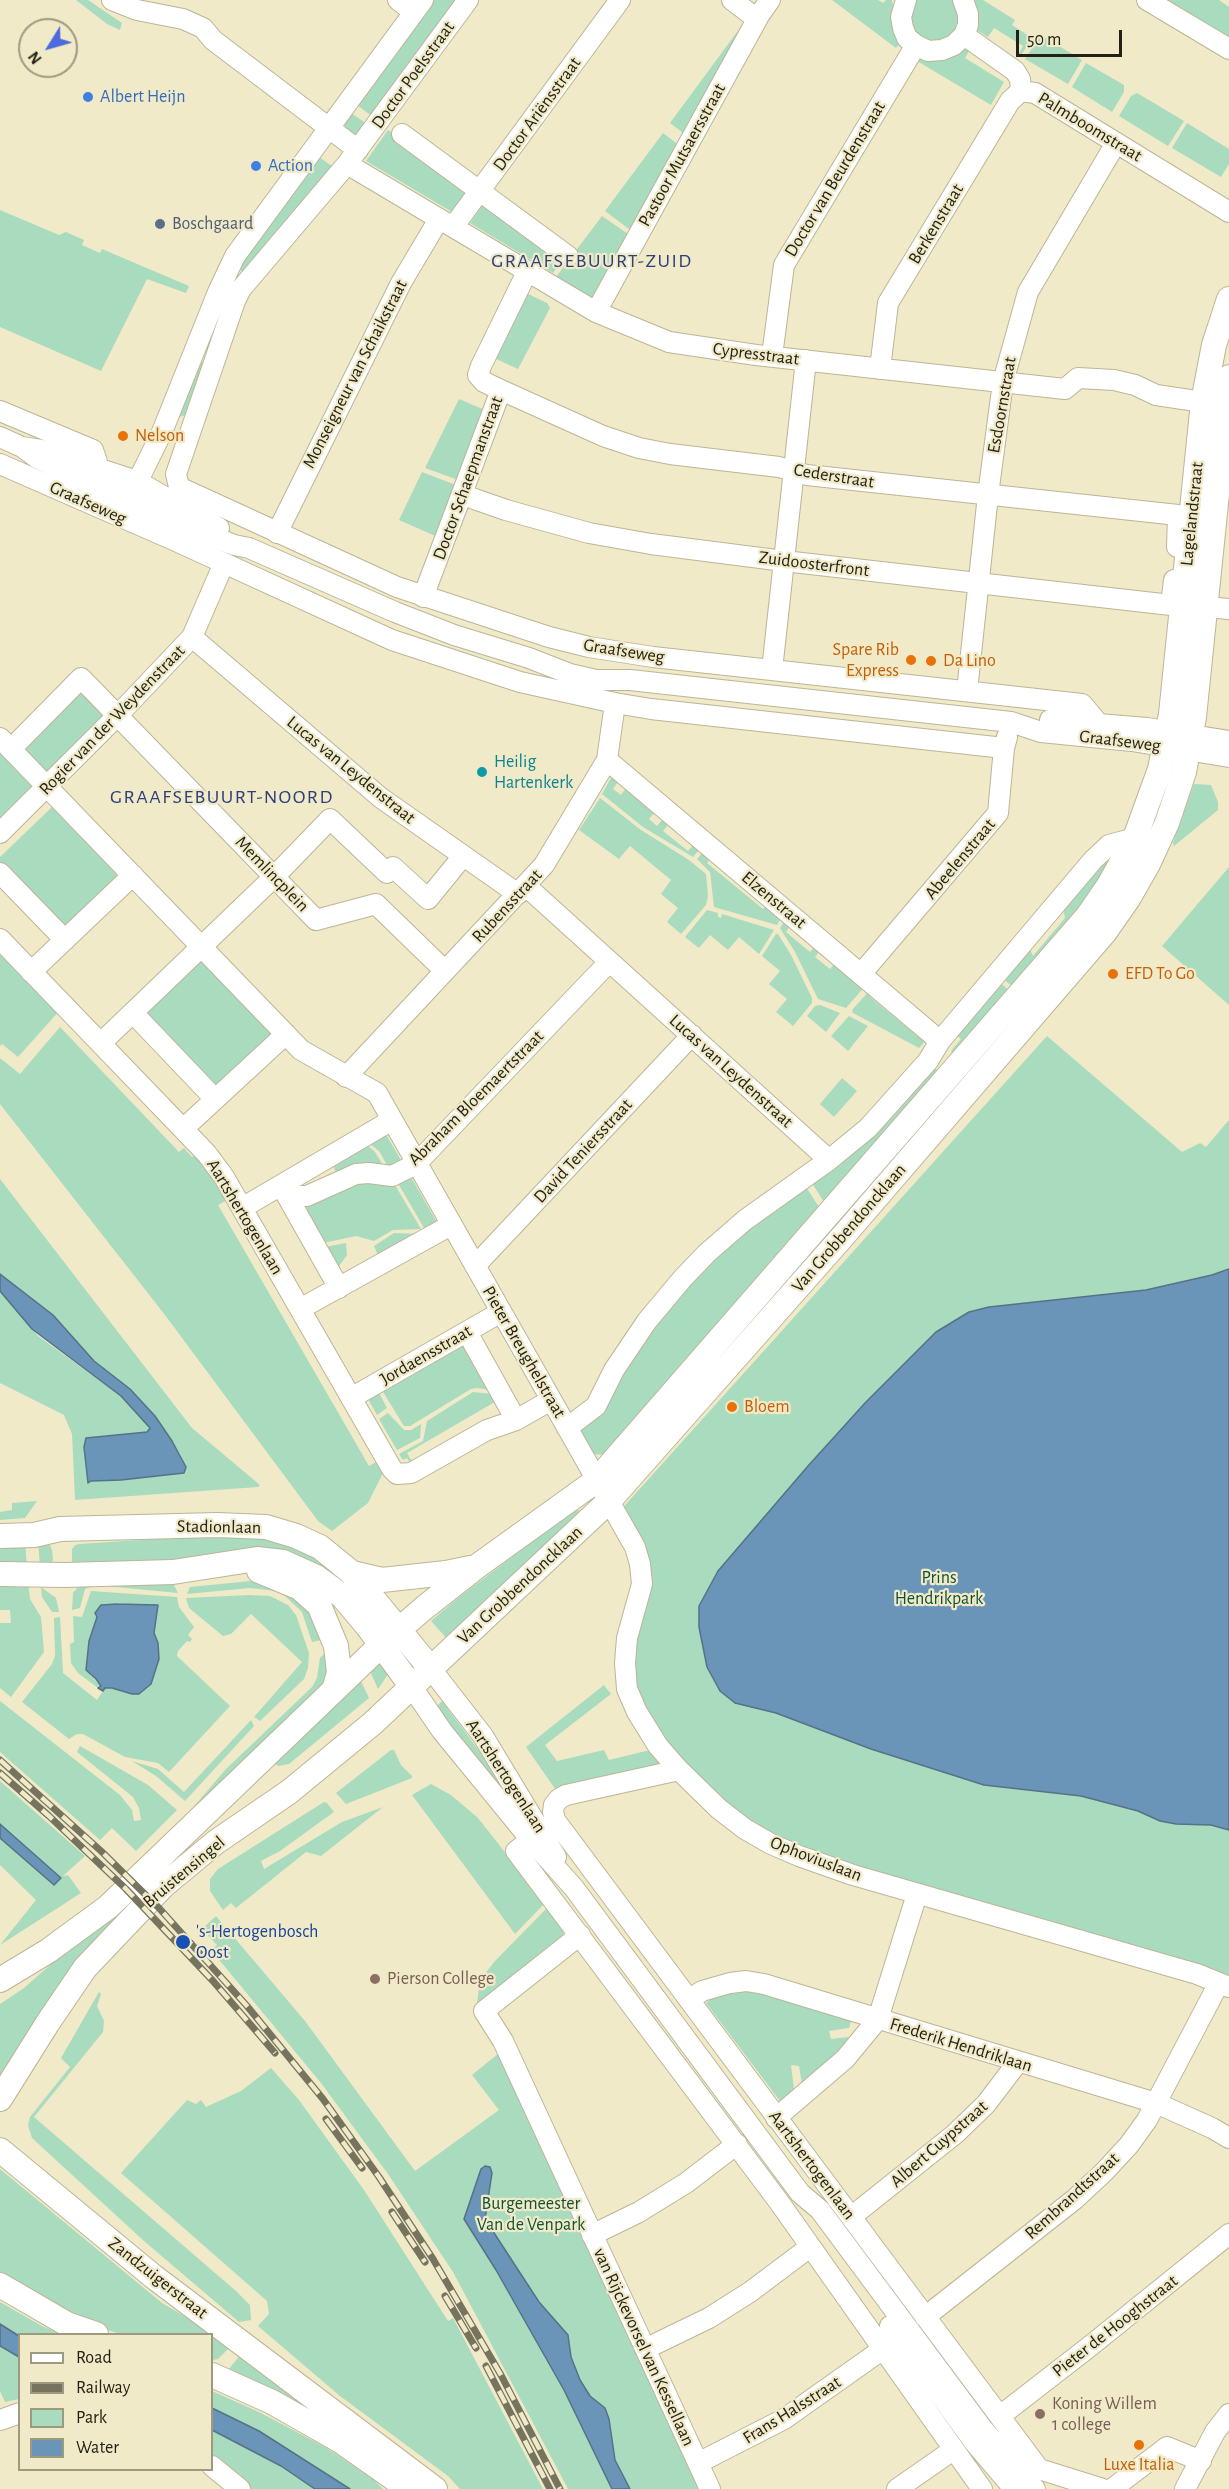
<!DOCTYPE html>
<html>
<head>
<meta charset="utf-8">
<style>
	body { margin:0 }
	#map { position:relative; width:1229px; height:2489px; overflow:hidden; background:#f0eac9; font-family:"Alegreya Sans",sans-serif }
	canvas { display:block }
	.legend { position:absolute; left:18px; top:2333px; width:195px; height:138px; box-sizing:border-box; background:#f0eac9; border:2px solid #9e9a81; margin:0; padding:8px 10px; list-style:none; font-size:18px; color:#232115 }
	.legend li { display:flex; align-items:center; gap:12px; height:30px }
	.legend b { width:30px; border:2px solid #9e9a81 }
	.north { position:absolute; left:18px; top:18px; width:60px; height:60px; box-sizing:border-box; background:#f0eac9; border:2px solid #9e9a81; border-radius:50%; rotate:233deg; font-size:16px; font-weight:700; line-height:24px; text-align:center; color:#232115 }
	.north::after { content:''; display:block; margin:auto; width:21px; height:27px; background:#4d6ade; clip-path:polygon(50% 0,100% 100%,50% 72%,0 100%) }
	.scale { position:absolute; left:1016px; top:30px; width:106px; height:27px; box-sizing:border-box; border:3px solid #232115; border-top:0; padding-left:8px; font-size:18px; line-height:21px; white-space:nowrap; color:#232115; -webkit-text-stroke:4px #f0eac9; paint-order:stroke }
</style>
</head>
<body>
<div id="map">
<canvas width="1229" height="2489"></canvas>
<ul class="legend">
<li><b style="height:8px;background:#fff"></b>Road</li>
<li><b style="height:8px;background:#76735e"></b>Railway</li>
<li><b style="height:16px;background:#a9dbbe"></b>Park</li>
<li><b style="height:16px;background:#6a95b8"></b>Water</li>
</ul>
<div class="north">N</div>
<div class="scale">50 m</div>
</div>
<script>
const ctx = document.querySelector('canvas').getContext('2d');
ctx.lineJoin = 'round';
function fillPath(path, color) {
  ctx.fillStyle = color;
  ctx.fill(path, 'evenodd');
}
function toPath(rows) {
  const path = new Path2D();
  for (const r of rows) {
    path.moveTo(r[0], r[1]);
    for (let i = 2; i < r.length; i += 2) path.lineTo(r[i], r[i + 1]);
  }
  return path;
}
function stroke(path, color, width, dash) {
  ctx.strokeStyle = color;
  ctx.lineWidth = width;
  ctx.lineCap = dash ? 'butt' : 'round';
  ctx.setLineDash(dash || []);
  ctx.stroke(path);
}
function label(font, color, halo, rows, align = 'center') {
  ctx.font = font + ' "Alegreya Sans",sans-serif';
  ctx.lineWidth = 4.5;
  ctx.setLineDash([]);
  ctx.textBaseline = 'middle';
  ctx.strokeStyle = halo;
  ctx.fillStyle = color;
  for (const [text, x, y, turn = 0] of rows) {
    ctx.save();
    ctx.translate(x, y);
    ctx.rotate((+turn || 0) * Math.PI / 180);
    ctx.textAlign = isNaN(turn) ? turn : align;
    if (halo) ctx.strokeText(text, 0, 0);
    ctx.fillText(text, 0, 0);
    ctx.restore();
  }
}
fillPath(toPath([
	[76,0,88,0,122,23,120,30,107,24],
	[434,0,460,0,373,117,357,105],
	[832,0,878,0,883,3,886,0,892,0,901,42,896,48],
	[914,0,953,0,959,8,960,20,951,37,931,44,912,33,908,9],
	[971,0,983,0,1015,20,1012,25,1032,38,1020,57,1018,55,1023,46,994,28,988,37,975,29],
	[1162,0,1219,0,1229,7,1229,41],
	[737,32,742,35,686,135,670,123],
	[1041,35,1082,60,1068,84,1025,59],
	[966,45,971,48,965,58,1004,82,991,105,917,61,921,57],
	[1086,63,1124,85,1124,92,1112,112,1072,87],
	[1137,93,1184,121,1168,146,1119,116,1131,96],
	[351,113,367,124,357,136,352,135,345,127,345,122],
	[1187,123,1229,149,1229,164,1221,177,1172,148],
	[388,130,469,190,452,212,366,161],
	[663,133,680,146,633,232,605,211],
	[319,157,336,169,245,274,238,268],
	[485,202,563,259,553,273,470,223],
	[0,210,59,235,66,232,84,240,82,245,100,253,102,249,189,286,186,293,147,279,101,371,0,327],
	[602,216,631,236,595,299,556,277],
	[524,292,547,303,550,308,518,369,492,357],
	[201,362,206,364,186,415,178,417],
	[459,399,487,411,461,481,425,468],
	[422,472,461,487,440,538,399,520],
	[80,687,105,713,104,721,51,776,20,744],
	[0,746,33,781,33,794,0,826],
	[612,776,618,782,613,789,621,795,626,788,655,812,649,819,657,826,663,819,669,823,663,831,688,851,694,844,700,849,693,857,643,827,602,794],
	[1194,784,1211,785,1218,802,1218,810,1174,846,1173,843],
	[600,798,641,830,689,860,706,874,708,896,706,905,681,934,667,922,678,908,661,894,671,880,630,846,619,859,579,830],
	[52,807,121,879,63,934,0,869,0,857],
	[1114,849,1103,880,1015,989,1001,977,1030,949,1033,956,1065,918,1062,904],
	[703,852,710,858,707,863,763,909,767,905,782,917,777,925,714,907,710,872,697,859],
	[1229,867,1229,1005,1162,946],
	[707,910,718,913,718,917,721,918,722,914,774,930,759,954,739,937,728,950,710,935,699,948,685,937],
	[785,920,791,925,786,932,810,952,816,945,821,949,815,957,830,969,836,962,865,986,846,1008,818,999,795,952,780,928],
	[776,934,778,934,791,955,812,998,812,1003,793,1026,776,1012,787,999,769,984,780,971,762,956],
	[0,948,60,1010,18,1057,2,1044,0,1046],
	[199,959,274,1037,215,1094,140,1015],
	[998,981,1010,991,952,1053,951,1051,961,1039,955,1033,968,1024,999,986],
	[870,990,873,993,870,997,916,1035,919,1031,928,1038,919,1048,853,1013,852,1010],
	[820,1005,840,1013,826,1032,807,1016,815,1006],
	[849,1016,868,1026,848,1051,831,1036],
	[60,1027,179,1152,184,1148,192,1157,197,1153,229,1199,218,1205,369,1466,378,1461,384,1471,368,1503,332,1531,318,1521,165,1315,0,1104,0,1058,20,1074],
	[1047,1036,1182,1152,1200,1143,1206,1147,1229,1120,1229,1980,820,1856,776,1836,748,1819,705,1786,636,1706,630,1650,645,1590,618,1513],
	[932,1065,937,1070,935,1074,824,1202,810,1180],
	[842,1078,857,1091,834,1117,820,1104],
	[384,1131,405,1167,391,1172,379,1151,370,1144,377,1140,375,1136],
	[364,1142,375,1152,386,1170,339,1176,330,1162],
	[407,1170,439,1226,427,1233,396,1180],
	[350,1178,392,1180,421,1229,393,1230,374,1241,356,1236,323,1243,295,1198],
	[0,1179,192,1428,260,1485,258,1487,75,1500,72,1434,64,1415,0,1383,0,1291,38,1336,121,1396,149,1426,147,1432,86,1438,84,1447,88,1480,171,1475,186,1467,180,1454,155,1416,130,1389,94,1361,53,1315,0,1274],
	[804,1184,819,1207,604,1455,593,1454,587,1449,580,1432,583,1426,635,1347,713,1256],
	[394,1233,422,1234,380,1260,374,1246],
	[346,1243,347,1255,334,1273,320,1248],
	[463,1339,490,1390,477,1388,471,1389,410,1426,404,1426,380,1387,383,1386,386,1390,392,1386,390,1381,414,1374,420,1370,418,1365,433,1363,439,1359,437,1354],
	[377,1389,387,1408,377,1415,366,1395],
	[473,1392,492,1394,500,1399,407,1453,412,1462,410,1463,407,1458,403,1460,399,1454,423,1441,427,1421],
	[388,1413,404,1430,411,1430,421,1424,420,1438,397,1450,379,1419],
	[37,1501,25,1518,0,1520,0,1512,12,1510,12,1503],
	[577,1508,582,1517,449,1641,431,1621,459,1597],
	[245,1533,297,1546,335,1568,358,1598,198,1560,72,1563,72,1549,75,1545,80,1544],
	[38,1540,49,1543,52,1550,53,1560,50,1566,40,1567],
	[25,1541,27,1567,0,1568,0,1542],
	[115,1578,174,1585,178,1593,95,1585,85,1589,80,1608,72,1610,73,1593,79,1586],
	[0,1581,28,1582,30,1599,41,1617,44,1652,11,1697,0,1688,0,1623,11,1623,10,1610,0,1610],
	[251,1581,273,1584,304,1603,326,1639,312,1642,302,1612,285,1596,276,1591,250,1588,187,1594,190,1587],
	[41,1587,56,1598,59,1612,52,1612,42,1597],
	[91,1591,177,1597,179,1607,194,1627,188,1635,192,1639,190,1642,187,1641,178,1651,177,1656,230,1706,169,1772,158,1763,125,1757,83,1734,77,1734,69,1739,22,1702,52,1664,55,1656,54,1618,60,1617,63,1673,97,1700,105,1688,118,1689,122,1691,158,1643,154,1633,157,1605,102,1605,95,1613,97,1617,89,1641,88,1651,90,1675,101,1686,98,1688,78,1673,71,1663,70,1644,74,1642,73,1616,82,1617],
	[249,1595,270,1596,288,1605,296,1615,309,1653,308,1668,304,1679,260,1721,254,1717,302,1662,251,1614,231,1634,223,1636,189,1608,186,1598],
	[329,1652,331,1662,324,1688,173,1831,226,1769,312,1687,317,1678,320,1658,324,1654],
	[380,1661,391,1670,378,1689,369,1669],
	[359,1677,369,1698,289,1764,279,1766,271,1762],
	[604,1685,611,1694,545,1745,557,1761,604,1750,609,1760,650,1750,661,1766,560,1796,526,1747],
	[0,1701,120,1795,132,1810,134,1821,141,1820,139,1808,133,1797,77,1752,80,1746,148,1785,177,1810,136,1851,112,1828,100,1840,0,1752],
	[442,1701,494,1771,523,1816,435,1708],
	[251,1720,254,1726,185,1801,156,1776,132,1761,158,1769,184,1792],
	[391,1750,394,1750,401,1765,412,1776,412,1778,346,1804,336,1793],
	[0,1781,85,1856,63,1876,68,1875,81,1893,0,1945,36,1900,0,1865,0,1838,53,1885,61,1878,0,1824],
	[431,1784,451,1795,478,1818,545,1903,515,1934,412,1795],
	[324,1802,327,1803,334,1812,280,1851,261,1861,264,1869,342,1822,383,1807,321,1856,306,1852,236,1908,231,1903,223,1910,210,1891,210,1879,218,1869],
	[117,1906,122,1912,0,2086,0,2004,24,1988],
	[548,1907,563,1927,563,1940,485,2004,477,2003,479,1988,485,1974,494,1962],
	[216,1916,305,2021,415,2171,499,2110,472,2075,499,2053,701,2489,630,2489,615,2460,609,2419,605,2408,590,2396,580,2380,571,2357,568,2335,539,2302,485,2219,492,2173,464,2219,496,2270,564,2390,612,2489,568,2489,453,2272,388,2174,321,2083,211,1950,217,1945,202,1929],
	[746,1991,760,1993,851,2021,849,2028,829,2031,831,2039,848,2037,847,2042,802,2084,799,2066,791,2065,794,2090,780,2101,706,2003,713,1997],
	[99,1992,101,1994,97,2006,104,2021,103,2032,34,2117,236,2291,250,2305,251,2320,239,2322,144,2241,32,2138,28,2125,30,2117,70,2067,61,2058],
	[271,2068,299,2100,364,2190,448,2321,453,2318,543,2489,460,2489,448,2476,340,2396,258,2326,269,2314,267,2301,121,2173,187,2100,196,2104,201,2100,206,2107,241,2091],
	[0,2169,162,2303,225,2340,228,2344,228,2349,218,2359,213,2360,212,2334,117,2333,89,2324,0,2276],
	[0,2302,42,2326,60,2334,19,2336,0,2324],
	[0,2346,19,2357,19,2399,5,2402,0,2391],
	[241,2354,324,2420,230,2375,229,2369],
	[212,2391,259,2412,325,2447,374,2480,383,2489,350,2489,259,2431,212,2408],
	[212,2430,281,2466,315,2489,250,2489,220,2460,212,2456]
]), '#a9dbbe');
const water = toPath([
	[1229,1269,1229,1830,1211,1825,1176,1824,1160,1821,1138,1811,1081,1796,984,1785,871,1749,776,1713,735,1703,720,1691,707,1667,699,1627,699,1606,718,1571,808,1466,865,1403,936,1332,969,1312,989,1307,1146,1290,1212,1275,1229,1269],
	[0,1274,53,1315,94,1361,130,1389,155,1416,172,1441,186,1467,184,1473,121,1480,91,1481,88,1483,84,1447,86,1438,147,1432,150,1428,121,1396,32,1329,0,1291,0,1274],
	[117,1604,158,1605,154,1633,158,1643,159,1659,151,1684,139,1694,132,1694,112,1688,105,1688,103,1691,98,1688,101,1686,96,1679,86,1670,89,1641,97,1617,95,1613,101,1605,117,1604],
	[0,1824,61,1878,54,1885,0,1838,0,1824],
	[485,2166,490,2167,492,2173,485,2219,539,2302,568,2335,571,2357,580,2380,590,2396,605,2408,609,2419,615,2460,630,2489,612,2489,564,2390,496,2270,464,2219,481,2169,485,2166],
	[0,2324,19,2336,19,2357,0,2346,0,2324],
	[212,2408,259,2431,350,2489,315,2489,281,2466,212,2430,212,2408]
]);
fillPath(water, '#6a95b8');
stroke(water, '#557287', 1.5);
const minor = toPath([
	[112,0,137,10,183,19,203,28,213,40,358,150],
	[398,0,414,12],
	[468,0,347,164,241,289,235,301,176,474,179,487,397,587,549,637,589,647,653,657,1082,704,1098,723],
	[732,0,757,19],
	[906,0,901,17,903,28,907,38,916,45,928,51,942,50,954,45,964,35,968,25,968,14,963,0],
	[1147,0,1229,49],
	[964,35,1015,71,1020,79,1021,91,1035,93,1229,212],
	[402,134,568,256],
	[347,164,596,312,669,342,756,355,1065,389,1078,378,1114,380,1135,385,1156,395,1203,402],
	[453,227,620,0],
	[596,312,760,14,770,0],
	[772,356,784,265,916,45],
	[880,369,888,303,1010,101,1021,91],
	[501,390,603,436,639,448,670,454,779,467,807,475,1178,515,1177,547],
	[0,411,93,450,97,462,89,476],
	[0,437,22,447,41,450,137,481,219,528],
	[22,447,37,458,170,519,234,545,249,548,395,612,454,635,529,658,570,674,596,680,630,680,1011,722,1041,732,1132,741,1229,757],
	[0,464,176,541,392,640,520,682,615,703,651,709,1004,748],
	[463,495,506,510,589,533,651,544,784,561,1171,605,1174,580],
	[128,501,162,432,218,292,235,256,423,0],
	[277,533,401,283,439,219],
	[423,597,501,390,484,382,478,375,481,366,527,272],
	[1206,607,1229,609],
	[192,637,381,798,518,894],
	[772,670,806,360],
	[967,691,988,495,1003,382,1028,292,1116,143],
	[1050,720,1147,728,1229,741],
	[0,738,301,1050,377,1093,635,1547,640,1564,642,1584,627,1638,625,1663,627,1689,637,1712,658,1746,679,1770,719,1809,745,1829,771,1844,799,1856,853,1875,1197,1974,1229,1987],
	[11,749,81,678,316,920,376,904,445,971],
	[607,760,940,1041],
	[0,833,118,715,192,637,224,563],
	[0,873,65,940],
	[526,886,829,1160],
	[0,939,207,1154,224,1177,392,1469,397,1474,411,1473,487,1430,516,1420,551,1400],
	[31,972,133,875],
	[861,974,998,813,1004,748,1007,737],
	[133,1013,215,1099],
	[101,1043,274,877,330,819,387,873,393,867,428,899,463,856],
	[346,1077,544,865,607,760,615,703],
	[183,1129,286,1034],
	[282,1187,339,1288],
	[287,1196,307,1196,356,1174,369,1173,392,1176,416,1164,609,962],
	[242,1208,392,1120],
	[475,1266,692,1035],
	[300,1309,451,1225],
	[467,1332,516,1420],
	[351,1398,501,1312],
	[567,1428,596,1406,614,1370,647,1321,683,1278,707,1253,745,1220,829,1160,868,1128,928,1061,940,1041,1093,860,1109,845,1135,838],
	[431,1669,483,1736,556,1857],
	[412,1687,442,1731,531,1840,574,1888,800,2193,820,2210,982,2428,1035,2489],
	[679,1770,566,1795,559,1799,554,1805,553,1812,555,1820,1039,2469,1103,2489],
	[531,1840,516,1851,779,2202,982,2489],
	[580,1935,484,2011,503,2041,710,2489],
	[689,2000,702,1991,730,1983,746,1981,764,1984,1156,2103,1212,2128,1229,2138],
	[776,2118,845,2059,878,2019,917,1894],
	[851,2217,955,2134,986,2104,1018,2062],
	[592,2235,639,2212,686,2183,737,2144],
	[925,2317,1075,2199,1104,2172,1129,2145,1147,2120,1219,1983],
	[890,2326,974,2442,1014,2489],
	[645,2349,709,2318,750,2292,810,2247],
	[1000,2416,1089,2347,1229,2234],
	[0,2420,20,2413],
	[698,2463,784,2419,883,2349],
	[212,2466,240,2489],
	[897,2489,953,2450],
	[1112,2489,1167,2447,1201,2461],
	[1185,2489,1215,2432,1229,2414]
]);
const major = toPath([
	[0,1536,34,1535,60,1529,217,1525,266,1527,296,1536,320,1547,352,1573,431,1669],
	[259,1571,300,1588,319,1605,336,1646,339,1673,334,1690],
	[352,1573,382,1580,446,1573,470,1568],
	[0,1574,65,1575,173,1572,257,1559,283,1562,316,1577,342,1596,368,1627,412,1687],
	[0,1980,48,1951,108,1907,381,1645,424,1608,476,1567,597,1480,1087,917,1109,885,1135,838,1160,769,1171,714,1203,402,1214,345,1229,299],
	[0,2099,47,2024,85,1968,163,1886,216,1842,289,1792,373,1723,609,1501,844,1235,1105,932,1128,899,1148,864,1167,823,1184,772,1194,717,1229,377],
	[0,2150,154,2277,435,2489],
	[0,2285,67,2324,96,2334],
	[212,2375,272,2402,339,2440,409,2489]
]);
stroke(minor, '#bcb596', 22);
stroke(major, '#bcb596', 26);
stroke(minor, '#fff', 20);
stroke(major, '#fff', 24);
const rail = toPath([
	[0,1760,101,1851,159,1908,247,2006,323,2099,379,2177,433,2259,501,2375,560,2489],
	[0,1773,49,1816,126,1889,213,1981,275,2053],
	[326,2119,362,2168],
	[392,2212,425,2262],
	[445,2296,476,2348],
	[486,2366,550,2489]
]);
stroke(rail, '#76735e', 7);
stroke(rail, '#f0eac9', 4.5, [14]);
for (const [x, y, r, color] of [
	[88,97,6,"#3f7fe0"],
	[256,166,6,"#3f7fe0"],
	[160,224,6,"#5c6f8a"],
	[123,436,6,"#e8710a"],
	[911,660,6,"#e8710a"],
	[931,661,6,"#e8710a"],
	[482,772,6,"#0f9aa8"],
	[1113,974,6,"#e8710a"],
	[732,1407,6,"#e8710a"],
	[183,1942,8,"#1a4fb4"],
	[375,1979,6,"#8d6e63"],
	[1040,2414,6,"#8d6e63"],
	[1139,2445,6,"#e8710a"]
]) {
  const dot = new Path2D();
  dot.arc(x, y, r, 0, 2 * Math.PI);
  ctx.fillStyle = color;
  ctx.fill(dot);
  stroke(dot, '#f0eac9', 2);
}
label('18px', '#232115', '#f0eac9', [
	["Doctor Poelsstraat",413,75,-54],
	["Doctor Ariënsstraat",537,114,-54],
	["Palmboomstraat",1090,127,31],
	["Pastoor Mutsaersstraat",682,155,-61],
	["Doctor van Beurdenstraat",835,179,-59],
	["Berkenstraat",936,224,-59],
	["Cypresstraat",756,354,7],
	["Monseigneur van Schaikstraat",355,374,-63],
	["Esdoornstraat",1002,405,-80],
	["Cederstraat",834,476,9],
	["Doctor Schaepmanstraat",468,478,-70],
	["Graafseweg",88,503,24],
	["Lagelandstraat",1192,514,-84],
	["Zuidoosterfront",814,564,7],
	["Graafseweg",624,651,9],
	["Rogier van der Weydenstraat",112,720,-46],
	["Graafseweg",1120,741,7],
	["Lucas van Leydenstraat",351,770,39],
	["Abeelenstraat",960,859,-50],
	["Memlincplein",272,874,46],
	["Elzenstraat",774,900,40],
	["Rubensstraat",507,906,-47],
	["Lucas van Leydenstraat",731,1071,42],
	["Abraham Bloemaertstraat",476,1098,-45],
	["David Teniersstraat",583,1151,-47],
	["Aartshertogenlaan",245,1217,59],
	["Van Grobbendoncklaan",849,1228,-49],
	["Pieter Breughelstraat",524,1352,60],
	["Jordaensstraat",426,1355,-30],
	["Stadionlaan",219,1527,1],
	["Van Grobbendoncklaan",520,1585,-43],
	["Aartshertogenlaan",506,1776,57],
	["Ophoviuslaan",816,1859,21],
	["Bruistensingel",184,1872,-40],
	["Frederik Hendriklaan",961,2045,17],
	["Albert Cuypstraat",939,2144,-41],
	["Aartshertogenlaan",812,2165,53],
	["Rembrandtstraat",1072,2196,-42],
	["Zandzuigerstraat",158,2278,38],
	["Pieter de Hooghstraat",1115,2326,-38],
	["van Rijckevorsel van Kessellaan",644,2347,65],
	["Frans Halsstraat",792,2410,-32]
]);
label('18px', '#366cbe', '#f0eac9', [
	["Albert Heijn",100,97],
	["Action",268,166]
], 'left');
label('18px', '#4e5e75', '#f0eac9', [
	["Boschgaard",172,224]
], 'left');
label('18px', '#c56008', '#f0eac9', [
	["Nelson",135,436],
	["Spare Rib",899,650,"right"],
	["Express",899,671,"right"],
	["Da Lino",943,661],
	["EFD To Go",1125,974],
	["Bloem",744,1407],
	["Luxe Italia",1139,2465,"center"]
], 'left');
label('18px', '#0d838f', '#f0eac9', [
	["Heilig",494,762],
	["Hartenkerk",494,783]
], 'left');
label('18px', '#115235', '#f0eac9', [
	["Prins",939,1578],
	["Hendrikpark",939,1599],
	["Burgemeester",531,2204],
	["Van de Venpark",531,2225]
]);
label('18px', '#164399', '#f0eac9', [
	["'s-Hertogenbosch",196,1932],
	["Oost",196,1953]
], 'left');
label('18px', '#785e54', '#f0eac9', [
	["Pierson College",387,1979],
	["Koning Willem",1052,2404],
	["1 college",1052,2425]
], 'left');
ctx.letterSpacing = '1.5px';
label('20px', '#2f3f78', '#f0eac9', [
	["GRAAFSEBUURT-ZUID",592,261],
	["GRAAFSEBUURT-NOORD",222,797]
]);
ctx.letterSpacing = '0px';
</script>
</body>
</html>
